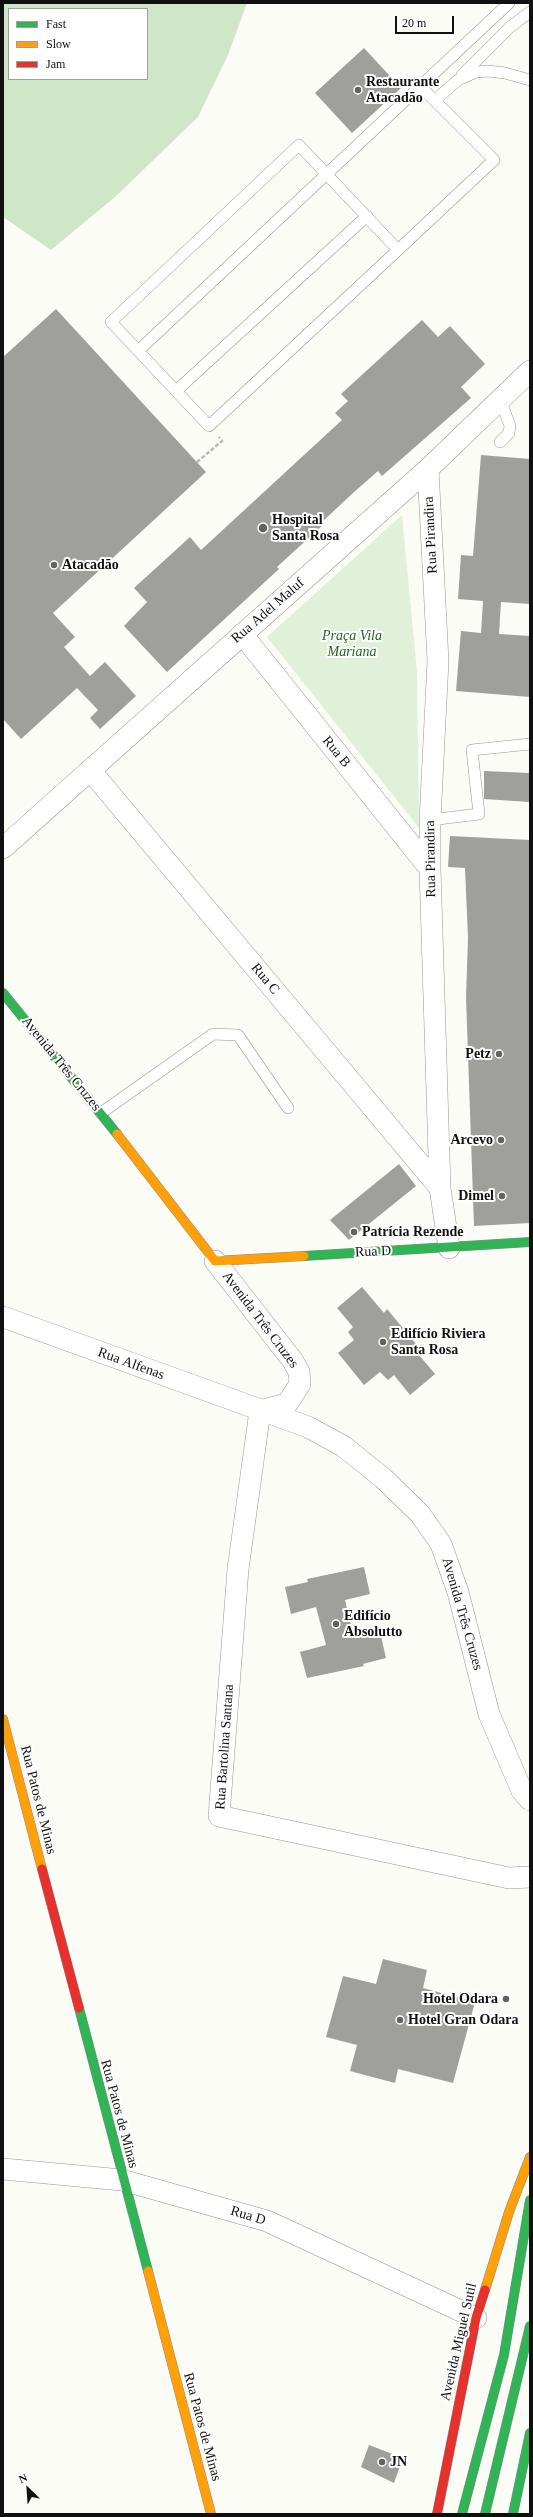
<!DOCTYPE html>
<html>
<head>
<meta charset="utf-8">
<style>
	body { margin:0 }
	#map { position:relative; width:533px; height:2517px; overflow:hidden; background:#fbfcf6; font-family:"Times New Roman",serif }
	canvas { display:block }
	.frame { position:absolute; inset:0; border:4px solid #101010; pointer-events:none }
	.legend { position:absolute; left:8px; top:8px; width:140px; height:72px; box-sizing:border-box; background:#fff; border:1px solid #9f9f9f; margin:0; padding:5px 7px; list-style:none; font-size:12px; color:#101010 }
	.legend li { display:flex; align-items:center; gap:8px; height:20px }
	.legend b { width:20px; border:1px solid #9f9f9f }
	.north { position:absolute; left:8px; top:2469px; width:40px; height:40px; -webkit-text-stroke:3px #fff; paint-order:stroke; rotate:335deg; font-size:11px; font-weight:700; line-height:16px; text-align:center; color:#101010 }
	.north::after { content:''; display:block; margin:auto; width:14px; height:18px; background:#101010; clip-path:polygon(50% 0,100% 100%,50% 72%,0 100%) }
	.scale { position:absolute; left:395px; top:16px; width:59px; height:18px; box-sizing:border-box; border:2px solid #101010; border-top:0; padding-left:5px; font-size:12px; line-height:14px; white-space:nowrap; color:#101010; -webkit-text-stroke:3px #fff; paint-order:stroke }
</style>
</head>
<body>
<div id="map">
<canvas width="533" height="2517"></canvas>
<div class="frame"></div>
<ul class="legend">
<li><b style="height:5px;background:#30b455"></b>Fast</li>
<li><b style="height:5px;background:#ff9f0a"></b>Slow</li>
<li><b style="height:5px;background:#e5322d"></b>Jam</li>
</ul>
<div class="north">N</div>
<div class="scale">20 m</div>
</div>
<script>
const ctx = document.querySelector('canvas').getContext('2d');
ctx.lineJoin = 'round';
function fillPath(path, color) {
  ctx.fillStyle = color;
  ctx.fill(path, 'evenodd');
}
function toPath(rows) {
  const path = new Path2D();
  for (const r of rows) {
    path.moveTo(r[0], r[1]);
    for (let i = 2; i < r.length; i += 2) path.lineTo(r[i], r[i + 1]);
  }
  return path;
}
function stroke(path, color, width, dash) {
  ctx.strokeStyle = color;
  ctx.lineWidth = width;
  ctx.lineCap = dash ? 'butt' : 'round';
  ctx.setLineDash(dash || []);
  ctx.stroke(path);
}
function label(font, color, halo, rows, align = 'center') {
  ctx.font = font + ' "Times New Roman",serif';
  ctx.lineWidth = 4;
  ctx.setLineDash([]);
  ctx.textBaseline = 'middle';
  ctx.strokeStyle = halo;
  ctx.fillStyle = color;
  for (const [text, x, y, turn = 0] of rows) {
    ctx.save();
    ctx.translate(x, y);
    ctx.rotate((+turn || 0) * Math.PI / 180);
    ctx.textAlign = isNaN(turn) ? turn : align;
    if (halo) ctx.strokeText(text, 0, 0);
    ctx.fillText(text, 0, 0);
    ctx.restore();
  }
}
fillPath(toPath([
	[402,515,417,672,419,828,267,637]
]), '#e1f0d8');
fillPath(toPath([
	[3,3,247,3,228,55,198,117,115,197,51,250,3,217],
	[9,9,147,9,147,79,9,79]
]), '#d0e7c7');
fillPath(toPath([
	[364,48,401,88,352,133,315,93],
	[56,309,206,472,53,613,75,637,64,647,90,676,105,662,136,696,100,729,90,718,98,710,77,688,21,739,3,719,3,357],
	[422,320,438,337,450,326,485,364,461,387,471,398,382,476,378,471,353,493,322,522,324,524,277,567,279,569,167,672,124,626,147,602,134,588,190,537,201,550,342,420,335,413,348,401,341,394],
	[481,455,530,459,530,604,501,602,499,634,530,636,530,697,456,691,461,631,481,633,483,601,458,599,461,555,473,556],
	[484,771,530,773,530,802,484,799],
	[450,836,530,840,530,1223,474,1226,466,997,468,938,465,868,448,867],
	[399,1164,416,1186,349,1240,330,1220],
	[362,1287,384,1313,387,1309,417,1345,413,1348,435,1374,410,1395,394,1375,388,1380,380,1372,364,1385,338,1353,354,1340,348,1332,353,1327,337,1308],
	[364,1567,370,1594,345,1600,354,1638,380,1632,386,1658,363,1664,364,1666,307,1678,300,1652,326,1645,316,1607,291,1614,285,1587,308,1582,307,1579],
	[383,1959,427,1970,423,1988,475,2002,453,2083,398,2069,395,2083,350,2071,357,2045,326,2037,343,1976,376,1984],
	[369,2445,403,2458,394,2483,361,2467]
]), '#9f9f9b');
const lane = toPath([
	[462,75,510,27,530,12],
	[435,100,458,80,476,72,488,71,505,73,530,80],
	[398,250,209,426,111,322,299,145,398,250,494,160,420,86],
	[138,351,509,3],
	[176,391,367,216],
	[500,399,510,426,509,433,500,442],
	[430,820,479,814,472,750,530,744],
	[101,1113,213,1034,238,1035,288,1108]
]);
const street = toPath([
	[428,469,438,661,430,820,430,869,440,1188,449,1248],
	[242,634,430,869],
	[90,770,440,1188],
	[3,848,428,469,530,371],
	[215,1261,293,1361,299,1372,300,1384,287,1404,260,1411],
	[3,1317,308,1427,343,1446,383,1478,420,1514,441,1544,458,1592,489,1714,522,1791,530,1800],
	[260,1411,238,1569,219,1816,509,1878,530,1877],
	[3,2169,122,2180,267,2221,476,2318]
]);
const fast = toPath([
	[3,993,117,1134],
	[304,1256,530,1242],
	[79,2008,148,2271],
	[462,2514,504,2355,530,2200],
	[485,2514,530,2326],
	[513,2514,530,2433]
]);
const slow = toPath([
	[117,1134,215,1261,304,1256],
	[3,1719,42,1869],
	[148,2271,211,2514],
	[485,2290,509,2212,530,2157]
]);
const jam = toPath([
	[42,1869,79,2008],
	[437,2514,476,2318,485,2290]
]);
stroke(lane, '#969694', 12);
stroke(street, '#969694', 22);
stroke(fast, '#8c8d8a', 10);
stroke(slow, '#8c8d8a', 10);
stroke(jam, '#8c8d8a', 10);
stroke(toPath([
	[197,462,222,441,219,437]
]), '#b9b9b8', 2.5, [4, 2]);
stroke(lane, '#fefffe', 11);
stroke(street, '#fefffe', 21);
stroke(fast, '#30b455', 9);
stroke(slow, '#ff9f0a', 9);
stroke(jam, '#e5322d', 9);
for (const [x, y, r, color] of [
	[358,90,4,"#626360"],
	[263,528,5,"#626360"],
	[54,565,4,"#626360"],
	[499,1054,4,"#626360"],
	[501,1140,4,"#626360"],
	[502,1196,4,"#626360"],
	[354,1232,4,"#626360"],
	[383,1342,4,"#626360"],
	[336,1624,4,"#626360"],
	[506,1999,4,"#626360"],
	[400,2020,4,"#626360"],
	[382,2462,4,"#626360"]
]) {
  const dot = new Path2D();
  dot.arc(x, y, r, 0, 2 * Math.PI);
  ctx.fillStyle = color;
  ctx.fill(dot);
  stroke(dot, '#fff', 1.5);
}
label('bold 14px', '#101010', '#fff', [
	["Restaurante",366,82],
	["Atacadão",366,98],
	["Hospital",272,520],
	["Santa Rosa",272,536],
	["Atacadão",62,565],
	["Petz",491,1054,"right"],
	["Arcevo",493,1140,"right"],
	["Dimel",494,1196,"right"],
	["Patrícia Rezende",362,1232],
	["Edifício Riviera",391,1334],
	["Santa Rosa",391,1350],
	["Edifício",344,1616],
	["Absolutto",344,1632],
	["Hotel Odara",498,1999,"right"],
	["Hotel Gran Odara",408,2020],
	["JN",390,2462]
], 'left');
label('14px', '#101010', '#fff', [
	["Rua Pirandira",431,535,-93],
	["Rua Adel Maluf",268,611,-41],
	["Rua B",336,752,51],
	["Rua Pirandira",431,859,-91],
	["Rua C",265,979,50],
	["Avenida Três Cruzes",61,1064,51],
	["Rua D",373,1252,-3],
	["Avenida Três Cruzes",260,1320,53],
	["Rua Alfenas",131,1364,20],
	["Avenida Três Cruzes",462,1614,74],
	["Rua Bartolina Santana",225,1747,-86],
	["Rua Patos de Minas",38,1800,76],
	["Rua Patos de Minas",119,2114,75],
	["Rua D",248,2216,17],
	["Avenida Miguel Sutil",459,2342,-77],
	["Rua Patos de Minas",202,2427,75]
]);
label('italic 14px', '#266227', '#fff', [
	["Praça Vila",352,636],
	["Mariana",352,652]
]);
</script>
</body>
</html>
